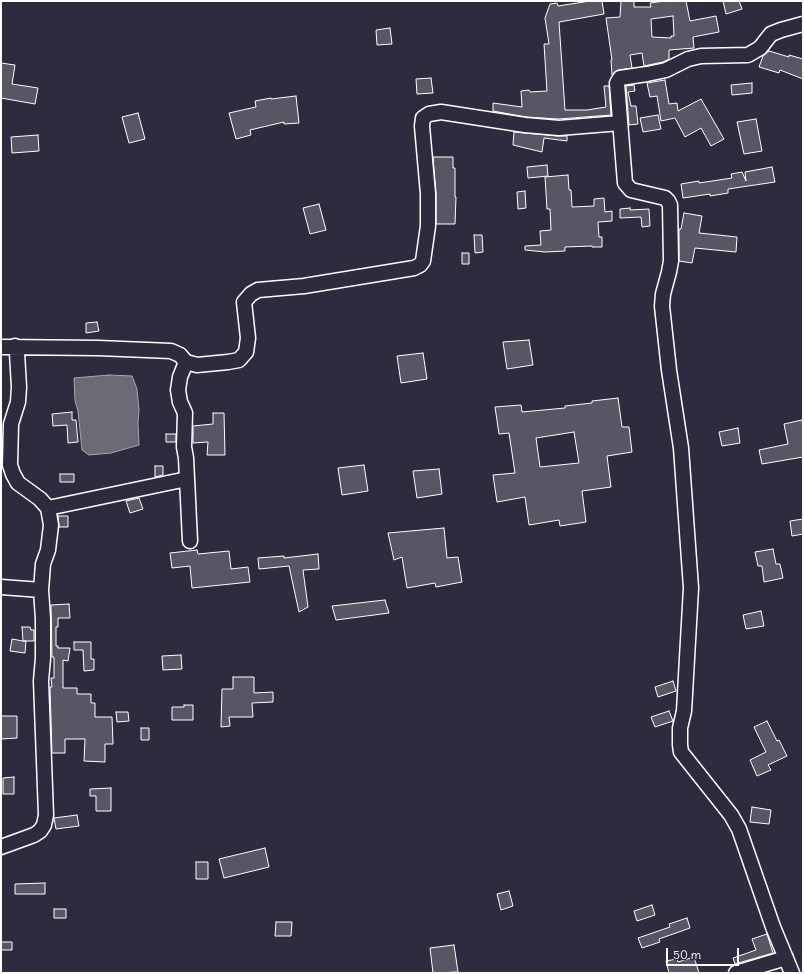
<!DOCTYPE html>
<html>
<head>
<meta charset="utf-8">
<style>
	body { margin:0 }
	#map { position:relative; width:804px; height:974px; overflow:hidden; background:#2f2a3d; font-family:Delius,sans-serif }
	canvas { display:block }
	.frame { position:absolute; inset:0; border:2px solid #fff; pointer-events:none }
	.scale { position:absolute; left:666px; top:948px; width:73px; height:18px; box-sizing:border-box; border:2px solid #fff; border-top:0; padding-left:5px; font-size:12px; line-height:14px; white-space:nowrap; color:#fff; -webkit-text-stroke:3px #2f2a3d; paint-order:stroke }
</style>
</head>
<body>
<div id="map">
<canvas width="804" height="974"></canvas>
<div class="frame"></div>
<div class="scale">50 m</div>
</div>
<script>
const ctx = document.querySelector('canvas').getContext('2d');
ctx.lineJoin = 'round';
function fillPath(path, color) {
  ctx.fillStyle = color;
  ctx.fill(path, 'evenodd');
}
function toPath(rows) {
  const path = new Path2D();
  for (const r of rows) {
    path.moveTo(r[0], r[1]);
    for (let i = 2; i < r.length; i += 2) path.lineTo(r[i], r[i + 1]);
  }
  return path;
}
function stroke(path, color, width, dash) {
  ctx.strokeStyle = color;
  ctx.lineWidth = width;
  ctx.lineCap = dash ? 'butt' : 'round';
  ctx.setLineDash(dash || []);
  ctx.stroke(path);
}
const water = toPath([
	[109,375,132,376,137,389,139,410,138,422,139,445,111,453,89,455,82,450,78,411,75,401,74,378,109,375]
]);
fillPath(water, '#6d6a77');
stroke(water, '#a7a6ad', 1);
const building = toPath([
	[590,1,602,1,604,14,559,22,565,110,587,110,606,107,604,86,609,86,611,115,559,119,526,117,493,111,493,103,522,107,521,91,529,90,530,92,547,91,544,44,549,44,545,18,550,4,557,3,558,6,590,1],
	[621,1,634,1,634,7,651,7,650,3,665,1,686,1,690,21,716,16,719,32,693,37,694,48,669,50,669,59,663,62,644,66,642,53,630,55,632,68,618,70,612,75,611,60,612,60,606,18,620,17,621,1],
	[673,16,674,36,671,36,671,38,652,37,651,19,673,16],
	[723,1,739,1,742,9,726,14,723,1],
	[390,28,392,44,377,45,376,30,390,28],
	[769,51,789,57,789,55,803,59,803,79,780,70,779,73,759,67,763,56,769,51],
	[1,63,15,65,12,84,38,88,35,104,1,98,1,63],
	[431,78,433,93,417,94,416,79,431,78],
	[665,80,669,104,677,103,678,111,701,99,724,139,711,146,701,128,685,137,675,118,661,121,657,96,650,97,647,83,665,80],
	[752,83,752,93,732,95,731,85,752,83],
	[634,85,635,91,628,92,631,106,636,106,638,124,629,125,626,86,634,85],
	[296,96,299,123,284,124,284,122,250,130,251,135,236,139,229,113,256,107,255,101,271,98,271,99,296,96],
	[138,113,145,139,129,143,122,117,138,113],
	[658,115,661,129,643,132,640,118,658,115],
	[756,119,762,151,744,154,737,122,756,119],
	[514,132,558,136,567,136,567,141,544,138,542,152,513,145,514,132],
	[38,135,39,151,12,153,11,137,38,135],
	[433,157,453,157,453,168,455,168,455,197,456,197,455,224,436,224,436,193,433,157],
	[547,165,548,176,528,178,527,167,547,165],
	[772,167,775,182,728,189,728,193,710,196,710,194,683,198,681,184,699,181,699,183,732,178,731,174,742,172,746,181,745,172,772,167],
	[568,175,569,190,571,190,572,207,594,206,594,199,604,198,605,212,612,211,612,221,598,222,599,237,602,237,602,247,592,247,592,246,565,247,565,251,545,252,525,250,525,246,541,245,540,231,551,230,550,209,547,209,545,177,568,175],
	[525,191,526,208,518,209,517,192,525,191],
	[319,204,326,230,310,234,303,208,319,204],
	[630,208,630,210,649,209,650,226,642,227,641,217,620,218,620,209,630,208],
	[684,213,702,216,699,233,737,237,736,252,695,248,692,263,679,261,679,229,681,229,684,213],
	[474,235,482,235,483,252,475,253,474,235],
	[462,253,469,253,469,264,462,264,462,253],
	[97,322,99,331,86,333,86,323,97,322],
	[529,340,533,365,507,369,503,342,529,340],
	[423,353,427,379,401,383,397,356,423,353],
	[618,398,622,427,629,427,632,452,607,456,611,487,582,491,586,522,560,526,559,520,529,525,525,497,497,502,493,475,515,473,509,433,499,434,495,407,521,405,522,412,565,408,565,406,592,403,592,401,618,398],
	[574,432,579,463,540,467,536,438,574,432],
	[72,412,72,420,76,420,78,442,68,443,67,425,53,426,52,414,72,412],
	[213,413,224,413,225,455,207,455,208,442,193,443,193,426,213,424,213,413],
	[802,420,803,428,803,457,762,464,759,450,788,444,784,424,802,420],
	[738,428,740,443,722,446,719,432,738,428],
	[166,434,176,434,176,442,166,442,166,434],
	[364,465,368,491,342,495,338,468,364,465],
	[155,466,163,466,163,475,155,477,155,466],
	[439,469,442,494,417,498,413,471,439,469],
	[60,474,74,474,74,482,60,482,60,474],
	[139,498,143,509,130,513,126,501,139,498],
	[58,516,68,516,68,527,59,527,58,516],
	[803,519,803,534,792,536,790,521,803,519],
	[444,528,447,558,458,557,462,582,436,587,435,583,407,588,402,557,394,560,388,533,444,528],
	[773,549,776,564,780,564,783,578,764,582,762,566,758,566,755,552,773,549],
	[197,550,198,554,229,551,231,569,248,567,250,582,192,588,190,566,172,568,170,553,197,550],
	[318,554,319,569,303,570,308,607,299,612,289,566,259,569,258,558,284,556,284,558,318,554],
	[385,600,389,613,336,620,332,606,385,600],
	[69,604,70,618,58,618,58,627,56,627,56,646,58,646,58,648,70,648,68,661,63,660,63,688,77,688,77,694,91,694,91,703,95,703,95,717,112,717,113,744,105,744,105,762,84,761,85,739,65,739,65,753,52,753,50,687,52,687,51,678,54,678,54,657,52,657,51,605,69,604],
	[761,611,764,626,746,629,743,615,761,611],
	[22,627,30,627,31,630,34,630,34,641,23,641,26,641,25,653,10,651,12,639,23,641,22,627],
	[74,642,91,642,91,659,94,659,94,670,84,671,83,650,74,650,74,642],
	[181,655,182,669,163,670,162,656,181,655],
	[233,677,254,677,254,693,273,692,273,702,252,703,253,717,229,717,230,726,221,727,222,689,233,689,233,677],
	[673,681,676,691,658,697,655,687,673,681],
	[184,705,193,705,193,720,172,720,172,707,184,707,184,705],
	[669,711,673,721,655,727,651,717,669,711],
	[116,712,128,712,129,721,117,722,116,712],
	[1,716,17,716,17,738,1,739,1,716],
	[767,721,777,741,779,740,787,756,768,765,771,770,757,776,750,760,766,752,754,727,767,721],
	[141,728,149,728,149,740,141,740,141,728],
	[14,777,14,794,3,794,3,778,14,777],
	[111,788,111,811,96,811,96,796,90,796,90,789,111,788],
	[752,807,771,810,769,824,750,822,752,807],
	[77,815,79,826,56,829,54,818,77,815],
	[265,848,269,867,224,878,219,859,265,848],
	[196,862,208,862,208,879,196,879,196,862],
	[45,883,45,894,15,894,15,884,45,883],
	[509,891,513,906,501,910,497,894,509,891],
	[652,905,655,915,637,921,634,911,652,905],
	[54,909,66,909,66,918,54,918,54,909],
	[687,918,690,928,659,939,660,942,642,948,638,938,670,927,669,924,687,918],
	[276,922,292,922,291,936,275,936,276,922],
	[767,934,773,953,735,964,733,958,756,950,752,939,767,934],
	[1,942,12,942,12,950,1,950,1,942],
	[454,945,458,972,433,973,430,948,454,945],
	[694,957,699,973,669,973,666,961,677,959,678,962,694,957]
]);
fillPath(building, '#595564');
stroke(building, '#fff', 1);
const minor = toPath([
	[1,347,98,348,171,351,180,355,186,362,197,365,228,362,239,360,246,352,248,338,244,302,251,294,258,290,304,286,414,268,420,265,423,261,428,226,428,194,422,126,423,118,429,114,441,112,525,125,559,128,620,123],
	[186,362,180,377,178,390,180,402,185,413,184,447,186,458,190,541],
	[48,508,187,479],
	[1,587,41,590],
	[1,847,34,835,40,831,44,825,46,815,41,681,43,658,43,619,41,590,43,564,48,550,51,525,48,508,40,499,18,483,13,474,10,465,11,424,18,402,19,387,17,353,15,346],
	[736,973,786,958],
	[792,973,773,927,739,829,731,815,681,752,680,745,680,728,684,711,691,588,681,448,669,370,662,306,663,294,669,272,671,261,670,205,668,201,665,198,631,190,625,183,617,83,620,78,647,74,666,70,688,59,701,56,748,55,760,48,771,34,781,30,803,24]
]);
stroke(minor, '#fff', 17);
stroke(minor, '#2f2a3d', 14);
</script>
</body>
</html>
